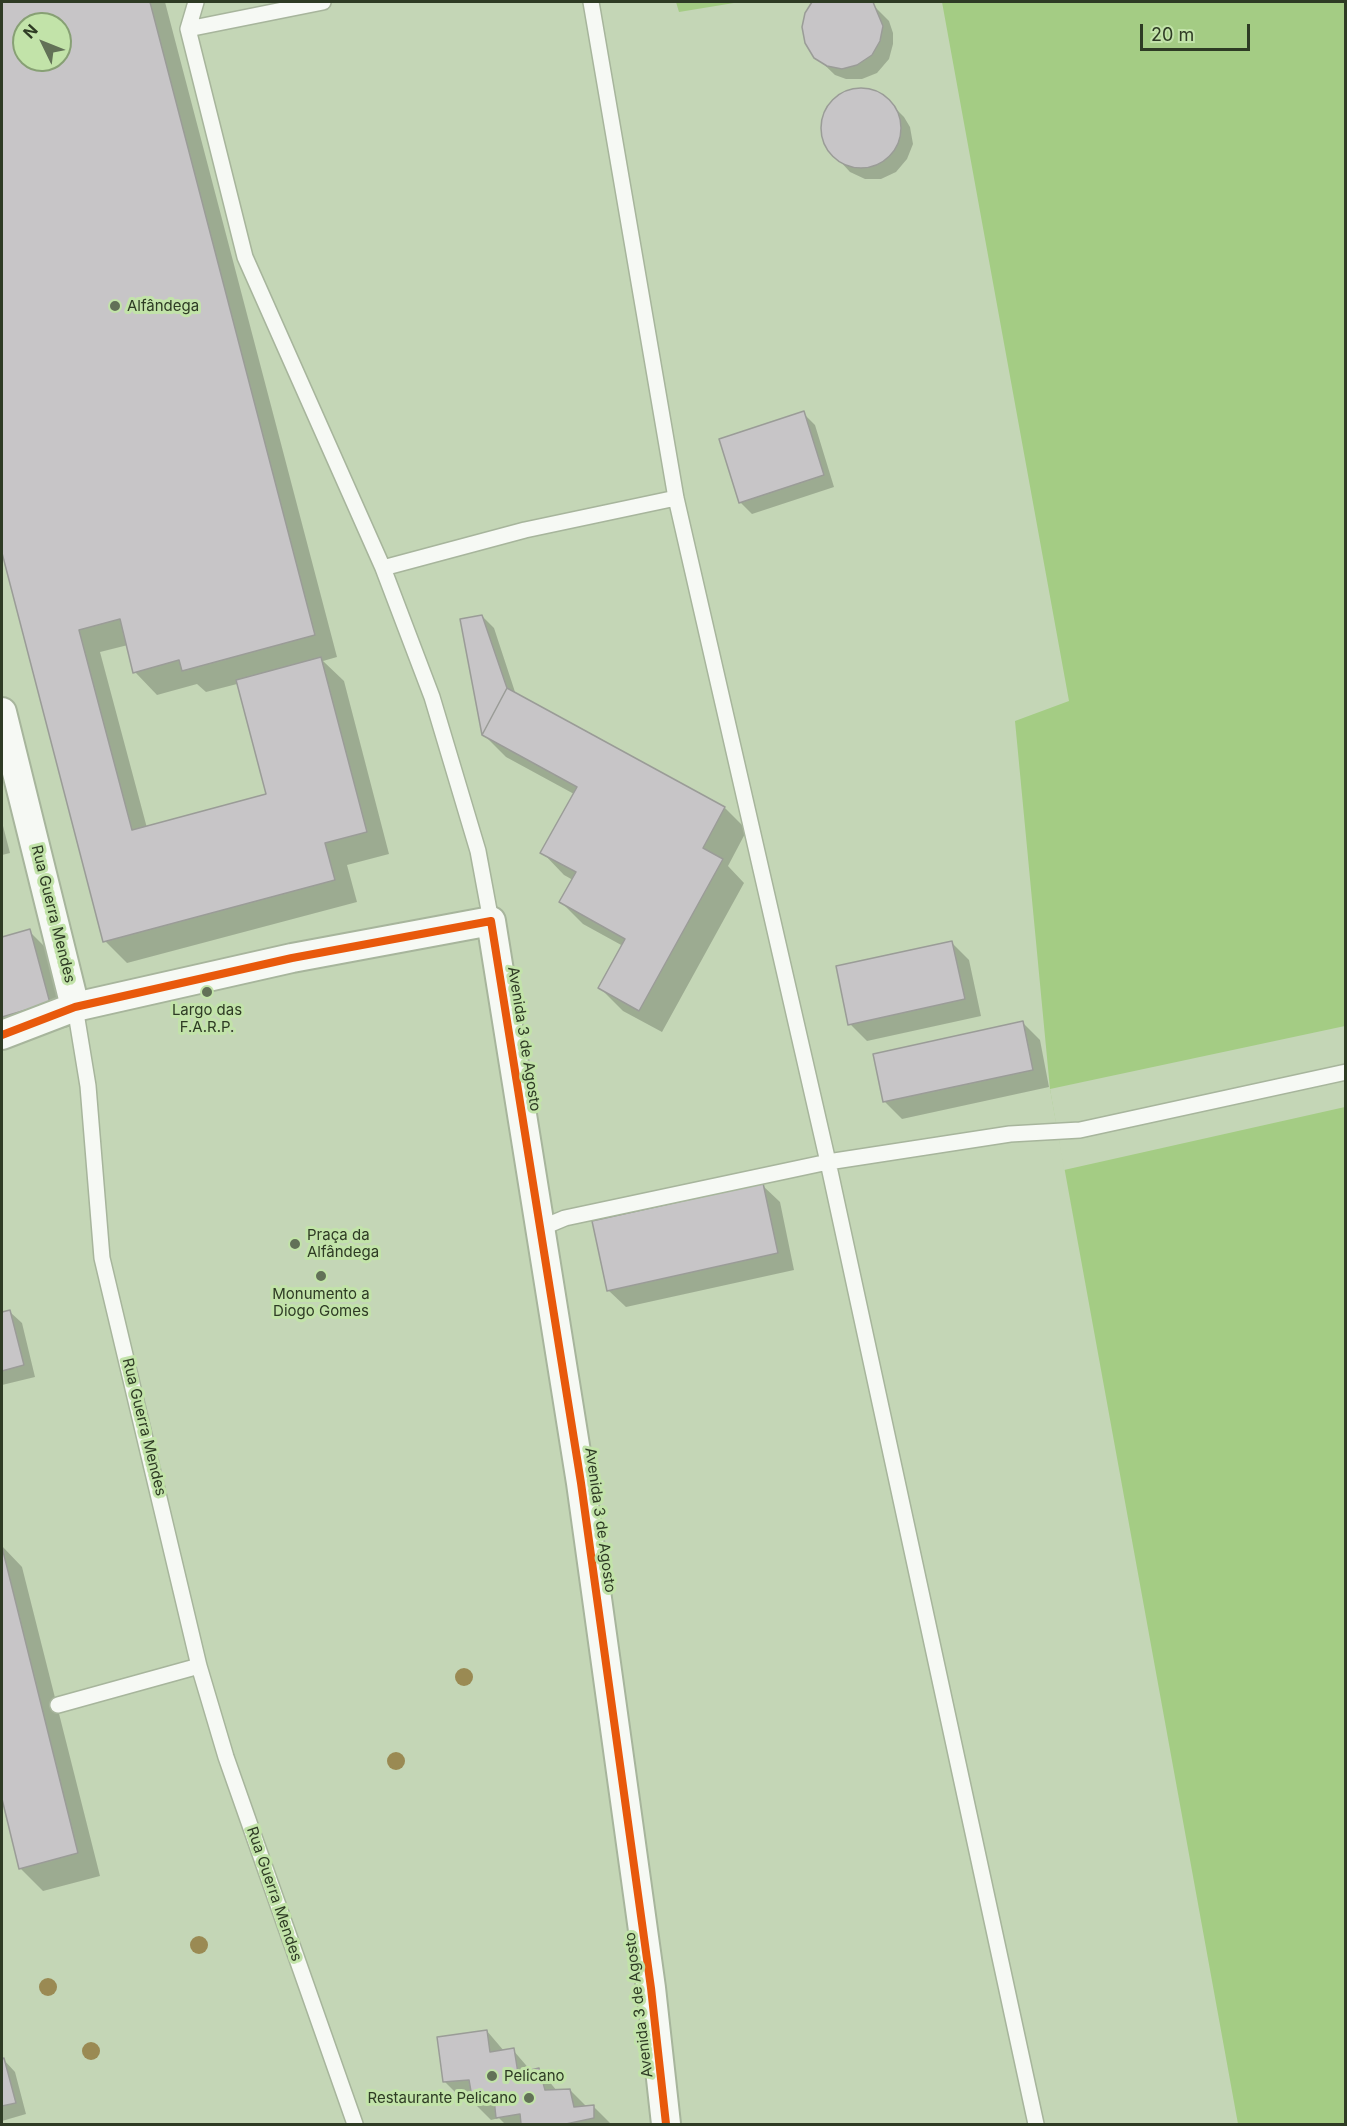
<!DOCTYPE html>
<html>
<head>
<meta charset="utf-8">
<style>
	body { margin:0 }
	#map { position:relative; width:1347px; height:2126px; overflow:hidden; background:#c4d6b6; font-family:Inter,sans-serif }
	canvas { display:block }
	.frame { position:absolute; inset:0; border:3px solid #2e3b24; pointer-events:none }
	.north { position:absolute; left:12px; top:12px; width:60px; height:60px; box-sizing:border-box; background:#c2e3a9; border:2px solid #87a074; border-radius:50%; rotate:313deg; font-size:16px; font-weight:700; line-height:24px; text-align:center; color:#2e3b24 }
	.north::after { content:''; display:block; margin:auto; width:21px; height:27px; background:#627157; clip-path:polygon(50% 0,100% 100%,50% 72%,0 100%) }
	.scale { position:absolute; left:1140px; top:24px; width:110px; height:27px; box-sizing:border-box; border:3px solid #2e3b24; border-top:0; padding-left:8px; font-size:18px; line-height:21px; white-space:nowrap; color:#2e3b24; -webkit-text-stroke:4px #c2e3a9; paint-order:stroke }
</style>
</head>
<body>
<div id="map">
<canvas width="1347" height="2126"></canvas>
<div class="frame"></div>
<div class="north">N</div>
<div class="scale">20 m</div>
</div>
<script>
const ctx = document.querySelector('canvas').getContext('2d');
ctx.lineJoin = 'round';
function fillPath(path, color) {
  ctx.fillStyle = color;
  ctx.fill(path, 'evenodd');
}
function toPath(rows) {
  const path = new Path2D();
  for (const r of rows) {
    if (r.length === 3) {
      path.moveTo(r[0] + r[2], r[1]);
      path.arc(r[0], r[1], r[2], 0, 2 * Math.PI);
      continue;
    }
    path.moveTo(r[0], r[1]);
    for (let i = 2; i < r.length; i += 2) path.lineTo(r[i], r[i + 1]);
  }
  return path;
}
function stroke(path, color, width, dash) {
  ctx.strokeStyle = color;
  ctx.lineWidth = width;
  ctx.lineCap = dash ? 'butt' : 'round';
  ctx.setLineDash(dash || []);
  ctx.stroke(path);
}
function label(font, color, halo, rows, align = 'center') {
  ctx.font = font + ' Inter,sans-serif';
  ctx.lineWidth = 6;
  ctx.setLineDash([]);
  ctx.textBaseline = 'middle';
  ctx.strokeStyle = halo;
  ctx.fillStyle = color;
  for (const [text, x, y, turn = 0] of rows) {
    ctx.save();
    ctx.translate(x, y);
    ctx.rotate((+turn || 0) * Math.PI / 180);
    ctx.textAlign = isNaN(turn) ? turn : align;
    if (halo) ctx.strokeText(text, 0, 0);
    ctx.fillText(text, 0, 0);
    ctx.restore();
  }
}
fillPath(toPath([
	[676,2,740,2,679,12],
	[942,2,1345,2,1345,2124,1238,2124,1050,1089,1015,721,1069,701]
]), '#a4cc84');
fillPath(toPath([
	[1345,1026,1345,1107,1064,1170,1050,1089]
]), '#c4d6b6');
fillPath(toPath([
	[2,2,165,2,337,657,323,661,344,681,389,854,347,865,357,902,127,963,105,941,2,547],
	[24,24,60,24,60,60,24,60],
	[128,645,135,672,157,695,197,684,206,692,237,684,268,795,147,828,100,652],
	[815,2,870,2,889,21,893,33,893,44,889,59,877,73,862,79,846,79,835,75,811,52,811,4],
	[864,89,882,95,904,117,910,127,913,144,907,159,896,172,881,179,865,179,850,172,827,147,823,137,823,119,830,105,839,96,851,91],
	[803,413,815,425,834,487,752,514,740,502],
	[482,616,494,628,516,695,725,808,747,830,728,866,744,883,662,1032,623,1011,600,988,623,946,583,924,561,902,573,880,564,875,542,852,574,794,506,757,483,734],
	[2,822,10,853,2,855],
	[29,931,52,954,72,1026,2,1045,2,939],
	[952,943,969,960,981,1016,867,1041,850,1024],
	[1022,1022,1040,1040,1049,1087,902,1119,885,1102],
	[762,1185,780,1202,794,1270,626,1307,608,1290],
	[10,1312,22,1323,35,1377,2,1385,2,1314],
	[2,1546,22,1567,100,1876,43,1891,20,1868,2,1795],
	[487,2031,504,2051,513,2050,531,2071,539,2069,557,2091,570,2090,587,2107,593,2106,611,2124,505,2124,499,2118,491,2120,474,2103,473,2098,462,2099,445,2082],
	[4,2060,15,2072,26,2114,2,2121,2,2061]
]), '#0003');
const building = toPath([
	[2,2,150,2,315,635,182,671,179,660,133,673,120,619,79,630,132,830,266,794,236,680,321,657,367,832,325,843,335,880,103,942,2,553,2,2],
	[24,24,60,24,60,60,24,60,24,24],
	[812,2,873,2,883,26,880,41,872,55,857,65,842,69,827,66,814,58,805,43,802,27,805,13,812,2],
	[861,128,40],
	[804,411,824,475,739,503,719,439,804,411],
	[482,615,507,688,482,735,460,619,482,615],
	[507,688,725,807,703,848,723,859,639,1011,598,988,625,939,559,902,576,872,540,853,577,787,482,735,507,688],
	[30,929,50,1003,2,1017,2,937,30,929],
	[952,941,965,999,848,1025,836,966,952,941],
	[1023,1021,1033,1070,883,1102,873,1054,1023,1021],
	[763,1183,778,1253,607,1291,592,1221,763,1183],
	[10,1310,24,1365,2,1371,2,1312,10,1310],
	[2,1547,78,1853,19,1869,2,1799,2,1547],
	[487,2030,490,2052,514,2048,518,2073,539,2068,545,2090,570,2089,574,2107,594,2105,594,2118,566,2124,521,2124,520,2114,496,2118,494,2099,473,2103,469,2080,443,2082,437,2037,487,2030],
	[4,2058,16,2103,2,2106,2,2059,4,2058]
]);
fillPath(building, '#c7c5c7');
stroke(building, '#9a9c97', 1.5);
const service = toPath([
	[196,2,188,29,323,2],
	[591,2,676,498,828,1162,1036,2124],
	[188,29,245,257,383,568,432,697,478,851,491,921],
	[383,568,525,530,676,498],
	[75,1007,88,1086,102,1258,199,1666,226,1757,355,2124],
	[541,1228,565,1218,828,1162,1010,1134,1080,1130,1346,1072],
	[58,1705,199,1666]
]);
const minor = toPath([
	[2,712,75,1007],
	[2,1035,75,1007,292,958,491,921,581,1483,651,1988,666,2124]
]);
stroke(service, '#a7b59c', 18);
stroke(minor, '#a7b59c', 32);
stroke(service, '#f6f9f4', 15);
stroke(minor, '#f6f9f4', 28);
stroke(toPath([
	[2,1035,75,1007,292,958,491,921,581,1483,651,1988,666,2124]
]), '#e8590c', 8);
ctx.fillStyle = '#9a8a53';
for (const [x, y] of [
	[464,1677],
	[396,1761],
	[199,1945],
	[48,1987],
	[91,2051]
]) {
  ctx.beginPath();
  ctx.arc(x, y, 9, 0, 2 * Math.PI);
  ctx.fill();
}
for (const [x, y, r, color] of [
	[115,306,6,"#627157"],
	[207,992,6,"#627157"],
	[295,1244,6,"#627157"],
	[321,1276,6,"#627157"],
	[492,2076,6,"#627157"],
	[529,2098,6,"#627157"]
]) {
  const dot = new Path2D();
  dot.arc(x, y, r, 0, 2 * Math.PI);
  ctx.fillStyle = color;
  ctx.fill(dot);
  stroke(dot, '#c2e3a9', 2);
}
label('15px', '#2e3b24', '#c2e3a9', [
	["Alfândega",127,306],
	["Largo das",207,1010,"center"],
	["F.A.R.P.",207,1027,"center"],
	["Praça da",307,1235],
	["Alfândega",307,1252],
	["Monumento a",321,1294,"center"],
	["Diogo Gomes",321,1311,"center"],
	["Pelicano",504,2076],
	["Restaurante Pelicano",517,2098,"right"]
], 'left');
label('15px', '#2e3b24', '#c2e3a9', [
	["Rua Guerra Mendes",53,914,76],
	["Avenida 3 de Agosto",524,1039,81],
	["Rua Guerra Mendes",144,1427,76],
	["Avenida 3 de Agosto",600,1520,82],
	["Rua Guerra Mendes",274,1894,71],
	["Avenida 3 de Agosto",639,2005,-97]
]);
</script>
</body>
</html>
